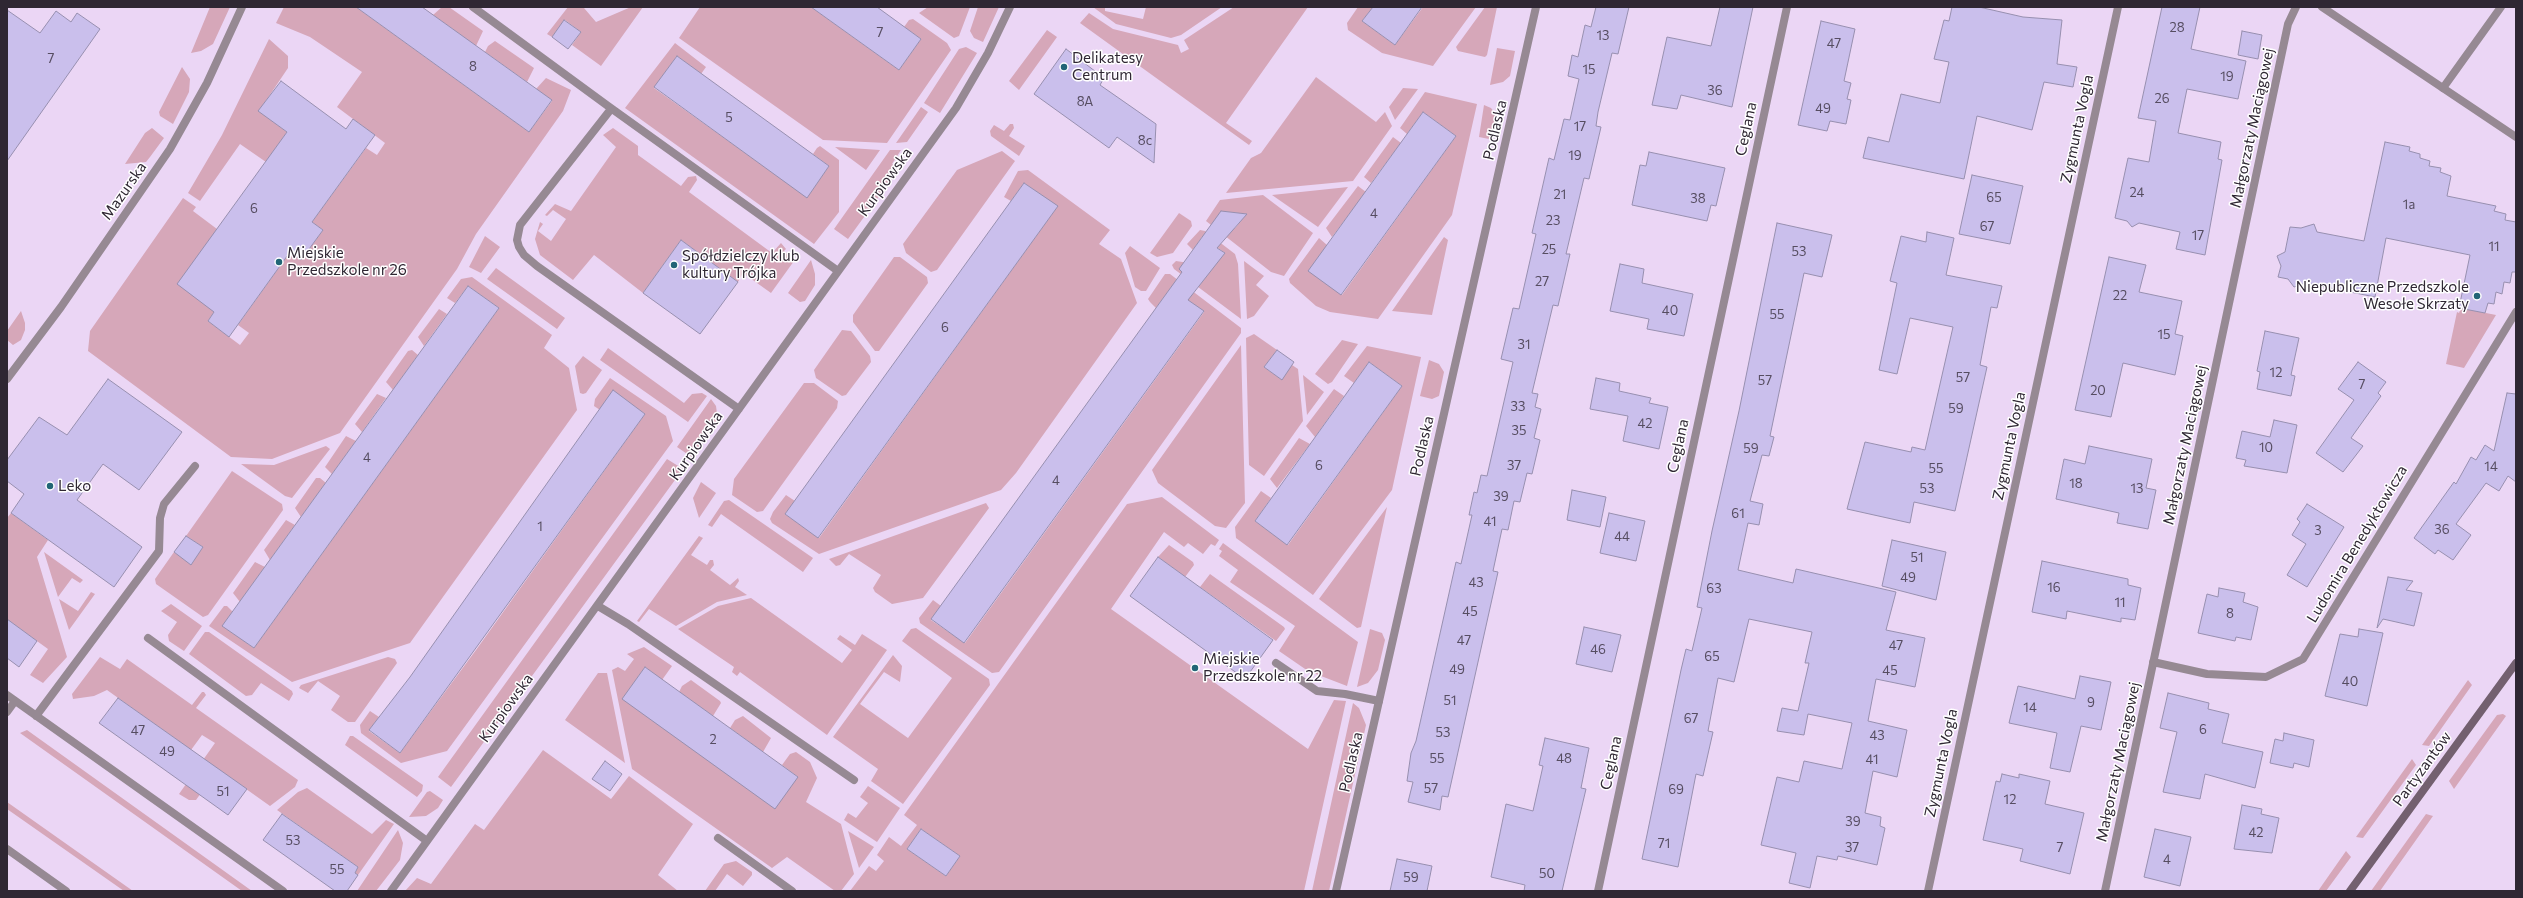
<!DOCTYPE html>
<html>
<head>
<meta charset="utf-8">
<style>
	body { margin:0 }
	#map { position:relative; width:2523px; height:898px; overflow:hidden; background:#ebd6f5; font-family:Commissioner,sans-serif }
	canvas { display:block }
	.frame { position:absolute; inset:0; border:8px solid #2f2733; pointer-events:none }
</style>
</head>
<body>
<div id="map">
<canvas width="2523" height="898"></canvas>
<div class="frame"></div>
</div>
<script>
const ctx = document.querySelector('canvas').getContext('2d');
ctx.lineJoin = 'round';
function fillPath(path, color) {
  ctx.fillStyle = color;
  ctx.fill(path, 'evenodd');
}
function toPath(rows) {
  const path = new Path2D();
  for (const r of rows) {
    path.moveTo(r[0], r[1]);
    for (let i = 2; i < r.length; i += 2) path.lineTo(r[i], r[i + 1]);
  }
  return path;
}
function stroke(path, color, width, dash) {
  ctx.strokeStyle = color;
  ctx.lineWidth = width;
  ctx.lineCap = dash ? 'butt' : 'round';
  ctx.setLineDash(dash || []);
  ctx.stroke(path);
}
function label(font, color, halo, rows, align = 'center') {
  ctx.font = font + ' Commissioner,sans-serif';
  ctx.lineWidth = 3;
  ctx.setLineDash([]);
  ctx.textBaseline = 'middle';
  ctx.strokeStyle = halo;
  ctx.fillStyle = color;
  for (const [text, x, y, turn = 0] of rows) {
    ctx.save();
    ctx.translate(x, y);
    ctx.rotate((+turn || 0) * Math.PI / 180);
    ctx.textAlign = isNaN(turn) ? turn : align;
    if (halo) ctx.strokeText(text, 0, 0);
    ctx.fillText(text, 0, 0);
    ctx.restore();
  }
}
fillPath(toPath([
	[210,7,230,7,213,44,201,51,191,53],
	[284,7,356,7,529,132,552,101,536,89,546,78,571,90,563,111,476,234,457,269,340,433,272,459,231,457,88,351,90,331,183,198,196,207,193,211,217,229,214,312,208,321,240,345,249,333,238,325,290,252,301,260,323,230,312,222,366,148,377,155,385,143,337,107,362,72,310,37,276,23],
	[442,7,449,7,483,31,476,46,433,15],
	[568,7,584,8,596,22,631,7,643,7,601,66,572,45,581,32,565,20,552,37,547,34],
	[700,7,811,7,899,70,921,39,904,27,909,20,913,19,947,43,951,50,887,143,823,140,679,38],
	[928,7,970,7,959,36,954,38,919,13],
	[978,7,999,7,983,42,974,38,970,31],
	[1093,7,1105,7,1105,11,1143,19,1146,7,1222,7,1181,35,1171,38,1116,24],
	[1234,7,1308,7,1226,123,1252,141,1249,145,1080,23,1089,13,1113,29,1178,45,1181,53,1189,49,1184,40],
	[1358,7,1373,7,1362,21,1395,45,1423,7,1476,7,1433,66,1382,53,1348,30,1347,23],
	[1485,7,1497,7,1487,55,1485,57,1458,51,1456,47],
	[1047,30,1057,37,1019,90,1009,81],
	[269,39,288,56,288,68,259,111,287,132,266,162,240,144,200,201,188,193,222,135],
	[495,41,534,68,527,82,485,52,488,46],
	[675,43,706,67,701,74,677,56,654,88,807,197,829,166,813,154,817,148,820,146,839,160,839,212,814,244,625,108],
	[966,47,977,53,940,113,924,103,959,49],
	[1497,48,1515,51,1510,76,1503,82,1490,85],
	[182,67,190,79,189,92,173,124,160,116,159,112],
	[1316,77,1376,122,1385,112,1392,126,1353,181,1226,193,1251,158,1261,153],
	[1403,88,1418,89,1395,120,1389,107],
	[1425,92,1477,104,1452,215,1378,319,1330,312,1316,306,1290,283,1289,279,1319,238,1327,245,1342,295,1456,136,1423,112,1407,134,1400,128],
	[1484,105,1491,108,1499,118,1498,132,1489,139,1479,137],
	[921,107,928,112,907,142,896,143],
	[1010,124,1013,124,1014,128,1009,136,1025,146,1019,156,991,136,990,131,994,125,1004,131],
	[152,128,164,138,150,157,146,162,125,164,145,133],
	[613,128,638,146,638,155,681,186,688,177,696,176,697,180,689,192,772,253,781,243,786,249,784,251,794,261,771,293,743,273,738,282,681,240,643,293,594,255,573,280,540,255,535,239,540,222,543,224,538,231,551,241,566,219,553,210,547,216,545,215,555,204,571,211,616,147,603,135],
	[1393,137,1401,143,1371,183,1364,177],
	[835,147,880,150,866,170],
	[890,150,901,150,892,164,899,169,848,239,834,229],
	[1002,151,1015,161,937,270,931,272,906,253,903,244,957,170],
	[1028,170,1110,230,1099,244,1121,259,1137,303,1016,473,1001,490,819,554,772,523,770,519,773,512,786,495,795,501,785,514,819,538,1057,207,1024,183,1011,201,1004,197,1018,171],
	[1358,186,1366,192,1332,237,1326,228],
	[1348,187,1318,227,1272,195],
	[1263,195,1313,233,1284,276,1271,272,1206,221,1220,200],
	[1228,212,1236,213,1241,221,1235,228,1226,227,1220,218],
	[1179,213,1191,221,1192,226,1173,253,1157,257,1150,253],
	[1200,230,1205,231,1235,254,1238,264,1241,319,1174,269,1172,265,1176,261,1189,263,1225,253,1202,237,1193,250,1187,244],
	[485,236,500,247,481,273,469,267],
	[1444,237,1448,240,1432,315,1392,311],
	[1130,246,1160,268,1146,291,1141,291,1135,287,1125,253],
	[894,257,900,257,927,277,928,283,879,351,875,351,853,322,853,315],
	[811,260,815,274,815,285,805,301,800,302,788,293],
	[1244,261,1264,276,1256,285,1269,296,1254,316,1247,319],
	[496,268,565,318,557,329,487,279],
	[1165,274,1170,274,1241,328,1241,333,999,672,992,673,920,623,919,618,933,600,941,606,931,620,965,643,1204,312,1171,288,1156,308,1150,302,1148,299],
	[472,277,552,335,544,348,569,368,577,410,410,643,292,682,209,626,224,606,227,606,233,612,223,626,254,648,499,308,468,286,455,303,447,298,461,279],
	[2461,308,2496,315,2464,368,2446,364,2457,312,2459,313],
	[439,309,447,314,424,346,418,337],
	[21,311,25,323,25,330,21,340,13,345,7,340,7,331],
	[842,330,851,331,870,356,871,362,846,395,842,396,816,378,814,370],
	[1254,334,1277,350,1264,367,1281,379,1292,365,1298,369,1303,421,1264,476,1249,465,1246,338],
	[1342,340,1358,344,1332,382,1328,384,1315,374],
	[1241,345,1245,503,1226,528,1215,526,1158,483,1152,470],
	[1367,346,1421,357,1392,490,1313,595,1236,538,1235,527,1261,491,1271,498,1255,521,1288,545,1402,386,1369,362,1354,383,1344,376],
	[608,348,684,403,692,394,702,393,707,396,688,422,600,360],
	[412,350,418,355,393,390,386,382,408,351],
	[583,356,602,370,586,393,583,394,580,393,575,366],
	[1429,360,1439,364,1444,372,1439,396,1432,399,1420,396],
	[1303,375,1324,392,1307,415],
	[610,378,666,416,673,441,447,751,401,763,361,733,360,725,370,711,379,717,369,731,400,753,476,650,645,414,613,391,600,410,594,406,595,399],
	[804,383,814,383,838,401,837,408,763,511,757,512,732,495,734,479],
	[1334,389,1344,396,1315,437,1306,426],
	[377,394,386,398,362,432,355,424],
	[711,399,716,406,718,421,693,458,677,447],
	[346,436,356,441,332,474,325,467],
	[1299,438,1310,444,1277,488,1270,479],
	[326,446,330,449,292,498,285,496,241,464,274,465],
	[667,459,683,469,451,787,438,777],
	[232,471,282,504,283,510,208,615,203,617,156,584,155,579,174,552,191,564,203,547,186,536],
	[316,478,320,478,326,483,301,517,295,508],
	[701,482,716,493,699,518,693,498],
	[1162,497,1219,540,1215,546,1211,544,1203,554,1188,543,1184,547,1164,532,1111,609,1308,749,1334,700,1346,701,1304,891,850,891,869,866,876,871,884,861,877,855,889,837,901,846,917,825,904,815,1127,504],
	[921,829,960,856,946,876,907,849],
	[729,500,813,558,803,572,721,514,712,527,708,525,724,501],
	[986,503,989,508,923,598,892,604,875,592,873,588,881,575,849,554,840,565,836,566,829,559],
	[1387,507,1361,627,1357,628,1319,599],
	[11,513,48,540,37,557,67,657,43,683,30,675,48,649,9,621,7,623,7,518],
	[286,520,295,525,270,560,264,550],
	[699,536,703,538,691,555,707,565,710,560,713,560,714,565,710,570,730,585,738,578,739,581,735,587,747,595,717,602,676,626,649,609,639,622,637,621],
	[1223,543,1358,642,1347,686,1308,671,1279,651,1295,626,1230,582,1238,570,1219,556,1222,551,1219,549],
	[1169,545,1193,562,1194,565,1185,577,1158,557],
	[44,552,83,580,80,583,72,578,58,597],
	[255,562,265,567,240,602,233,593],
	[1210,574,1284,627,1285,629,1276,641,1200,587],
	[91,592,95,594,69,630,59,599,78,611],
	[751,598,842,663,852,650,837,639,840,635,855,645,862,634,887,650,827,735,740,672,737,676,732,672,734,667,678,629,718,606],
	[171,604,202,626,184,651,169,641,168,635,177,622,161,611],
	[916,628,989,679,990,685,903,804,871,781,878,769,833,737,893,655,902,666,900,682,884,672,860,704,908,738,952,678,902,641,911,629],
	[1370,629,1382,633,1385,640,1378,670,1368,683,1357,687],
	[205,632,209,632,292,691,293,694,289,701,261,683,252,695,246,696,189,654],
	[644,647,672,666,662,680,645,667,623,699,798,777,782,765,790,754,796,752,810,762,817,778,806,802,841,824,854,874,841,891,835,891,787,857,772,868,632,769,612,670,618,667,625,671,634,659,627,654],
	[100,657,120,669,127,659,192,705,202,692,204,692,206,695,196,708,298,780,295,787,270,806,218,769,196,800,189,800,179,794,215,743,202,735,191,750,107,690,94,696,73,699,72,694],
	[388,657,395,659,397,663,355,722,348,722,331,710,340,696,318,681,308,693,299,688,301,685],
	[598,673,607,673,625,763,565,720],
	[691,680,720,701,721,703,713,716,679,692,682,686],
	[2468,680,2472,685,2429,746,2422,745],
	[1353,703,1359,708,1366,725,1329,891,1312,891],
	[2503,714,2506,716,2454,789,2449,781,2497,715],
	[743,716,771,738,763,752,730,728,735,720],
	[27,730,252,891,242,891,20,733],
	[350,736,353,736,423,785,422,791,417,797,345,745],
	[543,750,611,799,629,776,693,824,658,875,678,891,405,891,417,878,431,884,475,824,484,830],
	[2412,759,2416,765,2363,838,2356,837],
	[868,786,900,808,877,842,844,820,848,813,856,818,868,803,860,797],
	[307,788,372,834,386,820,394,824,358,875,355,873,358,867,277,810,298,792],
	[430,791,443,800,438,808,426,816,409,817,427,792],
	[7,802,133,891,124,891,7,809],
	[2426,814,2433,816,2380,891,2371,891],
	[398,830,403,843,400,860,376,891,357,891],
	[848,831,874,847,859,868],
	[2346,851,2351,857,2326,891,2318,891],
	[736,861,752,872,752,875,743,886,727,874,715,891,705,891,724,864]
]), '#d6a7b9');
const building = toPath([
	[356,7,422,7,552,100,529,132,356,7],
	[811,7,877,7,921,39,899,70,811,7],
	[1373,7,1422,7,1395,45,1362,21,1373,7],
	[1596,7,1629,7,1618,54,1612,53,1598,112,1596,126,1601,127,1589,179,1584,178,1566,254,1570,254,1558,306,1553,305,1532,393,1538,394,1535,407,1541,409,1534,438,1540,440,1532,474,1527,473,1520,502,1514,501,1508,530,1502,529,1493,571,1498,572,1448,797,1442,796,1440,810,1408,802,1413,782,1407,781,1411,753,1416,741,1456,562,1461,564,1472,515,1469,515,1474,492,1477,493,1481,475,1487,476,1513,362,1501,359,1513,308,1519,309,1536,234,1532,233,1549,158,1554,160,1564,119,1570,120,1579,79,1568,76,1572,55,1578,57,1585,25,1591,27,1596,7],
	[1720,7,1753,7,1732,107,1681,95,1677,109,1652,105,1667,37,1711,46,1720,7],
	[1952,7,1979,7,2023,17,2062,20,2057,64,2077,67,2073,87,2044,82,2032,130,1977,116,1964,179,1863,158,1868,137,1889,142,1901,94,1940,103,1949,62,1934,59,1944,20,1949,21,1952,7],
	[2162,7,2200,7,2191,49,2246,61,2238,99,2187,89,2178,133,2221,142,2218,159,2222,160,2205,255,2176,249,2180,232,2139,223,2132,227,2127,221,2115,218,2128,158,2149,162,2156,121,2138,118,2162,7],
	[7,10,40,33,56,11,71,22,77,13,100,29,7,161,7,10],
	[564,20,581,32,568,49,552,37,564,20],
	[1821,21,1855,29,1844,81,1851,83,1847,99,1851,100,1846,124,1830,121,1827,131,1798,125,1821,21],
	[2242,31,2262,35,2258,59,2238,55,2242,31],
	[1066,49,1104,78,1100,85,1156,124,1154,163,1117,137,1109,148,1034,94,1066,49],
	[677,56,829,166,807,198,654,87,677,56],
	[281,81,346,129,353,119,375,135,312,222,323,230,301,260,290,252,229,337,208,321,214,312,177,284,287,132,258,111,281,81],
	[1423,112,1456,136,1341,295,1308,271,1423,112],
	[2385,142,2410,147,2409,151,2420,154,2420,158,2430,161,2429,166,2441,168,2440,172,2451,176,2447,196,2496,206,2494,211,2506,214,2505,220,2516,222,2516,272,2512,272,2510,283,2504,282,2502,294,2496,292,2494,304,2488,303,2485,313,2459,308,2470,255,2386,238,2375,297,2306,283,2294,287,2288,279,2278,277,2281,266,2277,256,2285,252,2290,227,2301,228,2314,224,2317,232,2364,241,2385,142],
	[1649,152,1725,168,1716,206,1711,205,1707,221,1632,205,1640,165,1646,166,1649,152],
	[1972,175,2023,186,2010,244,1959,234,1972,175],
	[1024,183,1058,206,818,538,785,514,1024,183],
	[1221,211,1247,214,1217,248,1225,253,1188,300,1204,311,964,643,931,619,1182,272,1179,269,1221,211],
	[1777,223,1832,235,1822,277,1804,273,1770,436,1774,437,1769,456,1762,455,1750,501,1763,504,1759,525,1748,523,1738,570,1793,583,1796,569,1896,592,1886,630,1925,638,1915,687,1876,679,1868,721,1907,730,1897,777,1873,771,1865,813,1881,817,1880,826,1885,828,1877,865,1838,856,1837,860,1817,856,1810,888,1789,883,1796,853,1761,845,1777,777,1799,782,1804,761,1842,769,1852,723,1808,714,1804,735,1777,731,1782,708,1798,711,1809,663,1805,663,1812,632,1749,619,1734,682,1718,678,1708,731,1713,732,1703,776,1696,774,1678,867,1642,859,1681,670,1686,649,1692,651,1702,608,1697,607,1712,531,1739,411,1777,223],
	[1927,232,1954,238,1946,275,2002,286,1997,308,1991,307,1980,365,1987,367,1955,511,1914,502,1910,523,1847,509,1865,442,1911,452,1912,447,1925,450,1953,327,1910,318,1897,374,1879,370,1897,283,1890,281,1901,236,1926,242,1927,232],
	[681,240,738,282,700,334,643,293,681,240],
	[2109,257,2146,265,2139,292,2182,301,2175,334,2183,336,2175,375,2123,363,2111,417,2075,410,2109,257],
	[1620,264,1644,269,1642,283,1693,294,1684,336,1647,329,1649,319,1610,311,1620,264],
	[468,286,499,308,254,648,222,626,468,286],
	[2265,331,2299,338,2291,375,2295,376,2291,396,2257,389,2260,372,2257,371,2265,331],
	[1277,350,1294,362,1282,380,1264,367,1277,350],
	[1369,362,1402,386,1287,545,1255,521,1369,362],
	[2358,362,2386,382,2378,393,2381,396,2351,438,2363,446,2343,472,2316,453,2354,400,2338,389,2358,362],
	[1596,378,1620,383,1619,391,1651,398,1649,403,1668,407,1659,449,1623,441,1628,416,1590,409,1596,378],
	[108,379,182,432,139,490,103,464,77,500,142,547,114,587,11,513,24,494,7,481,7,460,39,417,67,435,108,379],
	[613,390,645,414,400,753,369,730,410,677,613,390],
	[2507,393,2516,394,2516,482,2508,476,2499,491,2486,483,2456,524,2471,535,2453,560,2438,550,2435,554,2414,538,2454,482,2456,484,2471,457,2476,460,2485,445,2494,451,2507,393],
	[2274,420,2297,425,2287,473,2244,466,2246,460,2236,458,2242,431,2270,437,2274,420],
	[2089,446,2152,459,2146,488,2156,490,2148,529,2117,523,2119,513,2056,499,2064,459,2085,464,2089,446],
	[1572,490,1606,497,1600,527,1567,520,1572,490],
	[2307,504,2344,527,2307,587,2287,575,2306,544,2292,535,2300,522,2297,519,2307,504],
	[1609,513,1645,521,1636,561,1600,553,1609,513],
	[186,536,203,547,191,565,174,552,186,536],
	[1892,540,1946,552,1936,600,1882,586,1892,540],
	[1158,557,1273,640,1245,679,1130,596,1158,557],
	[2042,561,2128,579,2128,585,2141,588,2135,620,2121,618,2121,622,2067,611,2066,619,2032,612,2042,561],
	[2388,577,2413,581,2406,590,2422,593,2414,626,2383,619,2377,628,2388,577],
	[2219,588,2245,593,2243,602,2258,607,2251,640,2236,637,2235,641,2198,633,2207,594,2218,597,2219,588],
	[7,619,37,641,19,667,7,658,7,619],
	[1584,627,1621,635,1612,672,1576,664,1584,627],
	[2359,629,2383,633,2367,706,2325,696,2340,634,2358,637,2359,629],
	[645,667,798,777,775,809,622,699,645,667],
	[2080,676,2111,682,2101,730,2081,726,2070,772,2050,768,2057,733,2009,723,2018,686,2075,699,2080,676],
	[2168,693,2209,703,2208,709,2229,714,2222,743,2263,752,2255,788,2205,774,2200,799,2163,792,2177,732,2160,728,2168,693],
	[118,698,247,789,228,815,99,723,118,698],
	[2284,733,2314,740,2309,767,2294,763,2293,768,2270,763,2275,739,2283,741,2284,733],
	[1545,738,1589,748,1581,788,1586,789,1562,891,1524,891,1525,885,1491,877,1506,804,1533,811,1543,766,1539,765,1545,738],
	[605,761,622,774,610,791,592,779,605,761],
	[2002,774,2019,778,2019,774,2050,781,2045,804,2084,813,2070,874,2020,861,2023,849,1983,840,1996,781,2000,782,2002,774],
	[2242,805,2262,809,2261,814,2279,818,2272,853,2234,849,2242,805],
	[282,814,358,867,355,873,358,875,347,891,335,891,263,840,282,814],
	[921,829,960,856,946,876,907,849,921,829],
	[2155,829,2191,837,2180,886,2144,877,2155,829],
	[1397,859,1432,866,1427,891,1390,891,1397,859]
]);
fillPath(building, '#cabfec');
stroke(building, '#978faf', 1);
stroke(toPath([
	[2443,88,2501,7],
	[1276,663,1317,691,1345,694,1379,701],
	[7,695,283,891],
	[7,712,15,701],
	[36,716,159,551,160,518,164,504,195,466],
	[7,849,66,891]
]), '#968993', 8);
stroke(toPath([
	[473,7,608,106,838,271],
	[611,109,520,225,517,240,519,247,524,255,537,266,739,409],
	[598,606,628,624,854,780],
	[148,638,427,841],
	[2153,662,2207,674,2266,677,2303,659,2516,312],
	[718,838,792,891],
	[391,891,956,108,988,53,1010,7],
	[1336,891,1536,7],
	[1598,891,1787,7],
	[1928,891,2118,7],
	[2105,891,2288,24,2296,7]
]), '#968993', 8);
stroke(toPath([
	[2322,7,2516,137],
	[7,379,61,307,170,149,207,83,242,7]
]), '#968993', 8);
stroke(toPath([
	[2350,891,2516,663]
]), '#73606f', 8);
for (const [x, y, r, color] of [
	[1064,67,4,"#216576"],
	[279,262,4,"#216576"],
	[674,265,4,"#216576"],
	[2477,296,4,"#216576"],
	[50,486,4,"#216576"],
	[1195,668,4,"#216576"]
]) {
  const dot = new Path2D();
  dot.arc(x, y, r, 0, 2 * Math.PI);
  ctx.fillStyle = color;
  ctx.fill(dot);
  stroke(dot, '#fff', 1.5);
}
label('13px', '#564d61', null, [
	["28",2177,28],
	["7",880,33],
	["13",1603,36],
	["47",1834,44],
	["7",51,59],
	["8",473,67],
	["15",1589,70],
	["19",2227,77],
	["36",1715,91],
	["26",2162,99],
	["8A",1085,102],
	["49",1823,109],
	["5",729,118],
	["17",1580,127],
	["8c",1145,141],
	["19",1575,156],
	["24",2137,193],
	["21",1560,195],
	["65",1994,198],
	["38",1698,199],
	["1a",2409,205],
	["6",254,209],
	["4",1374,214],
	["23",1553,221],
	["67",1987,227],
	["17",2198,236],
	["11",2494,247],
	["25",1549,250],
	["53",1799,252],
	["27",1542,282],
	["22",2120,296],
	["40",1670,311],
	["55",1777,315],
	["6",945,328],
	["15",2164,335],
	["31",1524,345],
	["12",2276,373],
	["57",1963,378],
	["57",1765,381],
	["7",2362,385],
	["20",2098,391],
	["33",1518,407],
	["59",1956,409],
	["42",1645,424],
	["35",1519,431],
	["10",2266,448],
	["59",1751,449],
	["4",367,458],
	["6",1319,466],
	["37",1514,466],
	["14",2491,467],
	["55",1936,469],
	["4",1056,481],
	["18",2076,484],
	["53",1927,489],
	["13",2137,489],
	["39",1501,497],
	["61",1738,514],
	["41",1490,522],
	["1",540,527],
	["36",2442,530],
	["3",2318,531],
	["44",1622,537],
	["51",1917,558],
	["49",1908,578],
	["43",1476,583],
	["16",2054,588],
	["63",1714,589],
	["11",2120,603],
	["45",1470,612],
	["8",2230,614],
	["47",1464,641],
	["47",1896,646],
	["46",1598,650],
	["65",1712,657],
	["49",1457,670],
	["45",1890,671],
	["40",2350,682],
	["51",1450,701],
	["9",2091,703],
	["14",2030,708],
	["67",1691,719],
	["6",2203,730],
	["47",138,731],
	["53",1443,733],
	["43",1877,736],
	["2",713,740],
	["49",167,752],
	["55",1437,759],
	["48",1564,759],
	["41",1872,760],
	["57",1431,789],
	["69",1676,790],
	["51",223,792],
	["12",2010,800],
	["39",1853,822],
	["42",2256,833],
	["53",293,841],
	["71",1664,844],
	["37",1852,848],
	["7",2060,848],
	["4",2167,860],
	["55",337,870],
	["50",1547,874],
	["59",1411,878]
]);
label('15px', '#2f2733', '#fff', [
	["Delikatesy",1072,58],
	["Centrum",1072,75],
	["Miejskie",287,253],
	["Przedszkole nr 26",287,270],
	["Spółdzielczy klub",682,256],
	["kultury Trójka",682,273],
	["Niepubliczne Przedszkole",2469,287,"right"],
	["Wesołe Skrzaty",2469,304,"right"],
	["Leko",58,486],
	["Miejskie",1203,659],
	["Przedszkole nr 22",1203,676]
], 'left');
label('15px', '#2f2733', '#fff', [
	["Małgorzaty Maciągowej",2252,128,-78],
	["Ceglana",1746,129,-78],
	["Zygmunta Vogla",2077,129,-78],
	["Podlaska",1495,130,-77],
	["Kurpiowska",885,182,-54],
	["Mazurska",124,191,-55],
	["Małgorzaty Maciągowej",2185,445,-78],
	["Kurpiowska",696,446,-55],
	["Podlaska",1422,446,-77],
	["Ceglana",1678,446,-78],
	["Zygmunta Vogla",2009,446,-78],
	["Ludomira Benedyktowicza",2357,544,-59],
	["Kurpiowska",506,708,-54],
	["Podlaska",1351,762,-77],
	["Małgorzaty Maciągowej",2118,762,-78],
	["Ceglana",1611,763,-78],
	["Zygmunta Vogla",1941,763,-78],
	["Partyzantów",2422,769,-54]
]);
</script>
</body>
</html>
